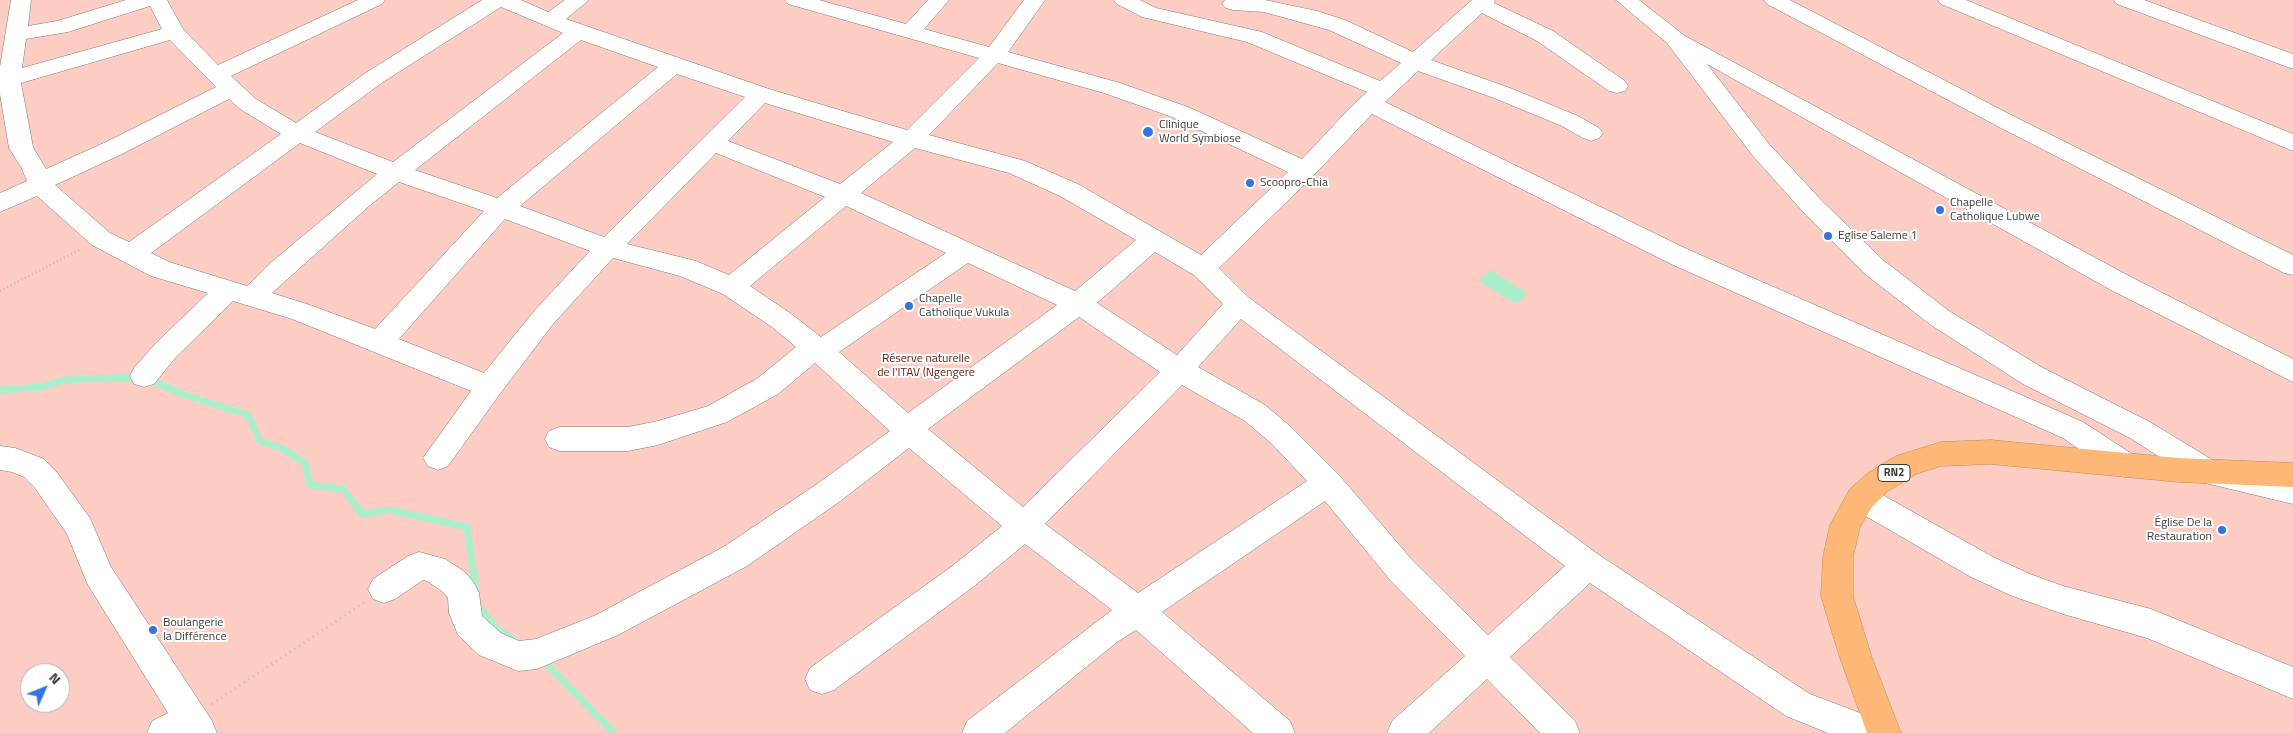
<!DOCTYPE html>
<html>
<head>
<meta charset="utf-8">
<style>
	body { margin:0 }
	#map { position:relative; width:2293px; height:733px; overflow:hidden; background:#f9f7ef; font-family:"Titillium Web",sans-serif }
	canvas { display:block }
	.north { position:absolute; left:20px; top:663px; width:50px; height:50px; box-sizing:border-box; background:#fff; border:1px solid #b1b1af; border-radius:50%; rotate:46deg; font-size:14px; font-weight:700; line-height:20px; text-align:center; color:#3b3b38 }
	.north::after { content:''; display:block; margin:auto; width:18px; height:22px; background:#3374e1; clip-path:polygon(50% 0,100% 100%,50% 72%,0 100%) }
</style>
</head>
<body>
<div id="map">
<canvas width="2293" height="733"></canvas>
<div class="north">N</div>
</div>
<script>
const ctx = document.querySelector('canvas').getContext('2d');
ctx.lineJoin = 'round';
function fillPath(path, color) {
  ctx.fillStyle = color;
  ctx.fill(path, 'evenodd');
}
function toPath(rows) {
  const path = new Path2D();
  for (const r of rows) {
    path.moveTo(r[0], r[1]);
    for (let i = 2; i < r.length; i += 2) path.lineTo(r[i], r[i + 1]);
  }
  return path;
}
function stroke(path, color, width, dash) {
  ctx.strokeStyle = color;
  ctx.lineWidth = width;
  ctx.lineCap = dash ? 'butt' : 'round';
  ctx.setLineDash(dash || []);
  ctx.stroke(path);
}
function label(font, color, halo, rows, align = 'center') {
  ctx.font = font + ' "Titillium Web",sans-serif';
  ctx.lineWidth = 4;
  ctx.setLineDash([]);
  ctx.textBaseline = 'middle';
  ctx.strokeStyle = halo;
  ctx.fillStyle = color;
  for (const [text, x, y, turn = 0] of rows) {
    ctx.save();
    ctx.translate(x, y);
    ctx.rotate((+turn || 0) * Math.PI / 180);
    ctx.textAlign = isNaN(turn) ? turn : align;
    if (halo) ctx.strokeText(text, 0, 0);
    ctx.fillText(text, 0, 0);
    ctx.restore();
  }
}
fillPath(toPath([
	[0,0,2293,0,2293,733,0,733],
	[30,673,60,673,60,703,30,703]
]), '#fdccc3');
fillPath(toPath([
	[1490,270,1526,292,1524,299,1514,303,1479,281]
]), '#a9efcc');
stroke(toPath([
	[148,378,179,393,248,415,260,441,283,449,305,463,310,485,343,489,362,514,390,510,467,527,476,593],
	[0,390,43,387,63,380,139,377],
	[476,603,498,630,513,639],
	[542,659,614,733]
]), '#a9efcc', 7);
const minor = toPath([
	[11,0,31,0,28,26,57,21,126,0,167,0,183,29,218,65,358,0,385,0,382,4,231,76,256,99,296,123,367,72,482,0,521,0,548,12,565,0,589,0,566,19,769,89,907,130,979,58,788,4,785,0,819,0,906,24,928,0,949,0,924,29,989,47,1024,0,1045,0,1008,52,1120,83,1188,107,1302,159,1349,109,1367,92,1247,42,1142,17,1117,4,1114,0,1140,0,1156,8,1262,32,1380,81,1401,63,1329,30,1264,12,1233,10,1226,8,1222,4,1225,0,1265,0,1317,11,1345,20,1413,52,1472,0,1495,0,1494,3,1553,31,1625,81,1628,86,1625,91,1617,93,1609,91,1537,41,1482,13,1431,60,1510,88,1578,116,1599,128,1603,133,1599,138,1591,141,1583,138,1562,126,1494,98,1418,71,1385,102,1689,250,2083,422,2135,456,2140,465,2135,474,2125,477,2115,474,2063,438,1671,264,1372,114,1313,176,1219,268,1248,297,1599,555,1810,694,1881,721,1886,733,1828,733,1786,716,1590,583,1510,657,1575,721,1580,733,1540,733,1487,679,1429,733,1387,733,1392,721,1465,656,1391,581,1325,501,1162,612,1290,721,1295,733,1253,733,1136,630,1117,642,1005,733,962,733,967,721,1112,610,1025,544,973,587,834,690,822,694,810,690,805,679,810,668,951,567,1002,526,909,448,839,502,747,566,618,635,537,669,518,671,479,655,458,635,449,613,448,598,443,592,427,581,423,580,395,599,384,603,373,599,368,589,373,579,408,556,419,552,445,559,465,572,474,583,479,593,482,616,501,633,519,641,536,639,596,615,725,546,817,484,890,431,815,363,778,394,727,422,658,445,628,451,559,451,549,447,545,439,549,431,559,427,628,427,658,421,708,406,758,378,796,347,772,327,723,294,680,276,613,258,553,324,499,395,448,466,438,470,428,466,423,458,471,391,292,319,233,301,176,357,154,384,144,387,134,384,130,376,134,368,156,343,208,293,151,276,92,245,37,196,0,212,0,193,27,181,21,167,9,148,0,94,0,67,11,0],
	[150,6,162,29,22,68,26,39,68,32,150,6],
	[501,7,563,33,393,162,315,132,383,82,501,7],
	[170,40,216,87,106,142,46,169,33,147,21,83,170,40],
	[581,40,658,67,497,198,415,170,581,40],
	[998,63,1104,93,1172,117,1288,172,1201,255,1078,184,1025,161,929,135,998,63],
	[677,74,745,97,604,237,520,206,677,74],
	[229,99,240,109,281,134,129,242,110,233,55,185,122,154,229,99],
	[765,103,893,142,840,184,728,141,765,103],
	[300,143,377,174,274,260,247,286,169,262,151,253,300,143],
	[915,148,1009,173,1060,196,1136,240,1075,291,861,193,915,148],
	[716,153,825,197,729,275,696,261,627,244,716,153],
	[399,182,484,211,375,329,310,305,272,293,369,206,399,182],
	[846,206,946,253,821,337,790,313,750,286,846,206],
	[505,219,590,251,535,310,484,373,399,339,505,219],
	[1155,252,1194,275,1223,304,1177,355,1097,303,1155,252],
	[968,263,1057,305,908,413,839,352,968,263],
	[1079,317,1160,372,1023,507,928,429,1079,317],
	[1241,319,1565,566,1488,635,1413,561,1338,474,1291,427,1265,405,1198,367,1241,319],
	[1182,385,1245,421,1271,443,1307,481,1138,593,1045,524,1182,385],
	[1616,0,1639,0,1685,36,2129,276,2293,359,2293,382,2111,290,1707,64,1769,144,1823,202,1883,260,1949,311,2043,368,2150,422,2214,461,2293,480,2293,504,2197,481,2130,438,2023,384,1931,325,1865,274,1805,214,1753,156,1667,43,1616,0],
	[1764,0,1790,0,2017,118,2293,255,2293,275,2284,273,2001,128,1767,4,1764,0],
	[1938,0,1966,0,2293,134,2293,151,1941,4,1938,0],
	[2114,0,2144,0,2293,54,2293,69,2117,4,2114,0],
	[0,446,15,448,44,459,55,470,90,518,111,567,212,721,217,733,147,733,152,721,168,713,88,585,67,534,35,488,24,477,12,472,0,470,0,446],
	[1861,485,1872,489,1993,557,2030,574,2063,586,2151,609,2293,667,2293,699,2147,638,2063,614,2010,595,1971,577,1850,507,1846,498,1850,489,1861,485]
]);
const highway = toPath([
	[1991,440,2178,458,2293,463,2293,487,2178,482,1991,464,1941,466,1916,474,1888,491,1872,507,1860,527,1853,557,1853,596,1871,655,1901,733,1867,733,1839,655,1821,596,1823,557,1830,525,1850,489,1868,473,1896,456,1941,442,1991,440]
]);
stroke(minor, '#7c7b74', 1);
stroke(highway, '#b98c61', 1);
stroke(toPath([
	[0,291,81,249]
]), '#bfbeb7', 2.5, [1, 3]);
stroke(toPath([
	[212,704,365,602]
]), '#bfbeb7', 3, [1, 4.5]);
fillPath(minor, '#fff');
fillPath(highway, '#fdb877');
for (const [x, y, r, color] of [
	[1148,132,6,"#3374e1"],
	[1250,183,5,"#3374e1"],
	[1940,210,5,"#3374e1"],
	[1828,236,5,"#3374e1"],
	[909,306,5,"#3374e1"],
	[2222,530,5,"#3374e1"],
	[153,630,5,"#3374e1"]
]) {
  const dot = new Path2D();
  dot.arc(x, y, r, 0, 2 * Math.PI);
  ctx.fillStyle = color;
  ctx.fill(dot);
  stroke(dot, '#fff', 2);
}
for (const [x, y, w] of [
	[1894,473,32]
]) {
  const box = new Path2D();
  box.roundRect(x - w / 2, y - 8.5, w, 17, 4);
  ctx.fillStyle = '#fff';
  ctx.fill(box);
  stroke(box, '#3b3b38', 1);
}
label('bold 11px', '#3b3b38', null, [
	["RN2",1894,473]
]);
label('12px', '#3b3b38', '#fff', [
	["Clinique",1159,125],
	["World Symbiose",1159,139],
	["Scoopro-Chia",1260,183],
	["Chapelle",1950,203],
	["Catholique Lubwe",1950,217],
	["Eglise Saleme 1",1838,236],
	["Chapelle",919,299],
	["Catholique Vukula",919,313],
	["Église De la",2212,523,"right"],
	["Restauration",2212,537,"right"],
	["Boulangerie",163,623],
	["la Différence",163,637]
], 'left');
label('12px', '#67160d', '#fff', [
	["Réserve naturelle",926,359],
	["de l'ITAV (Ngengere",926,373]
]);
</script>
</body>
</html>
